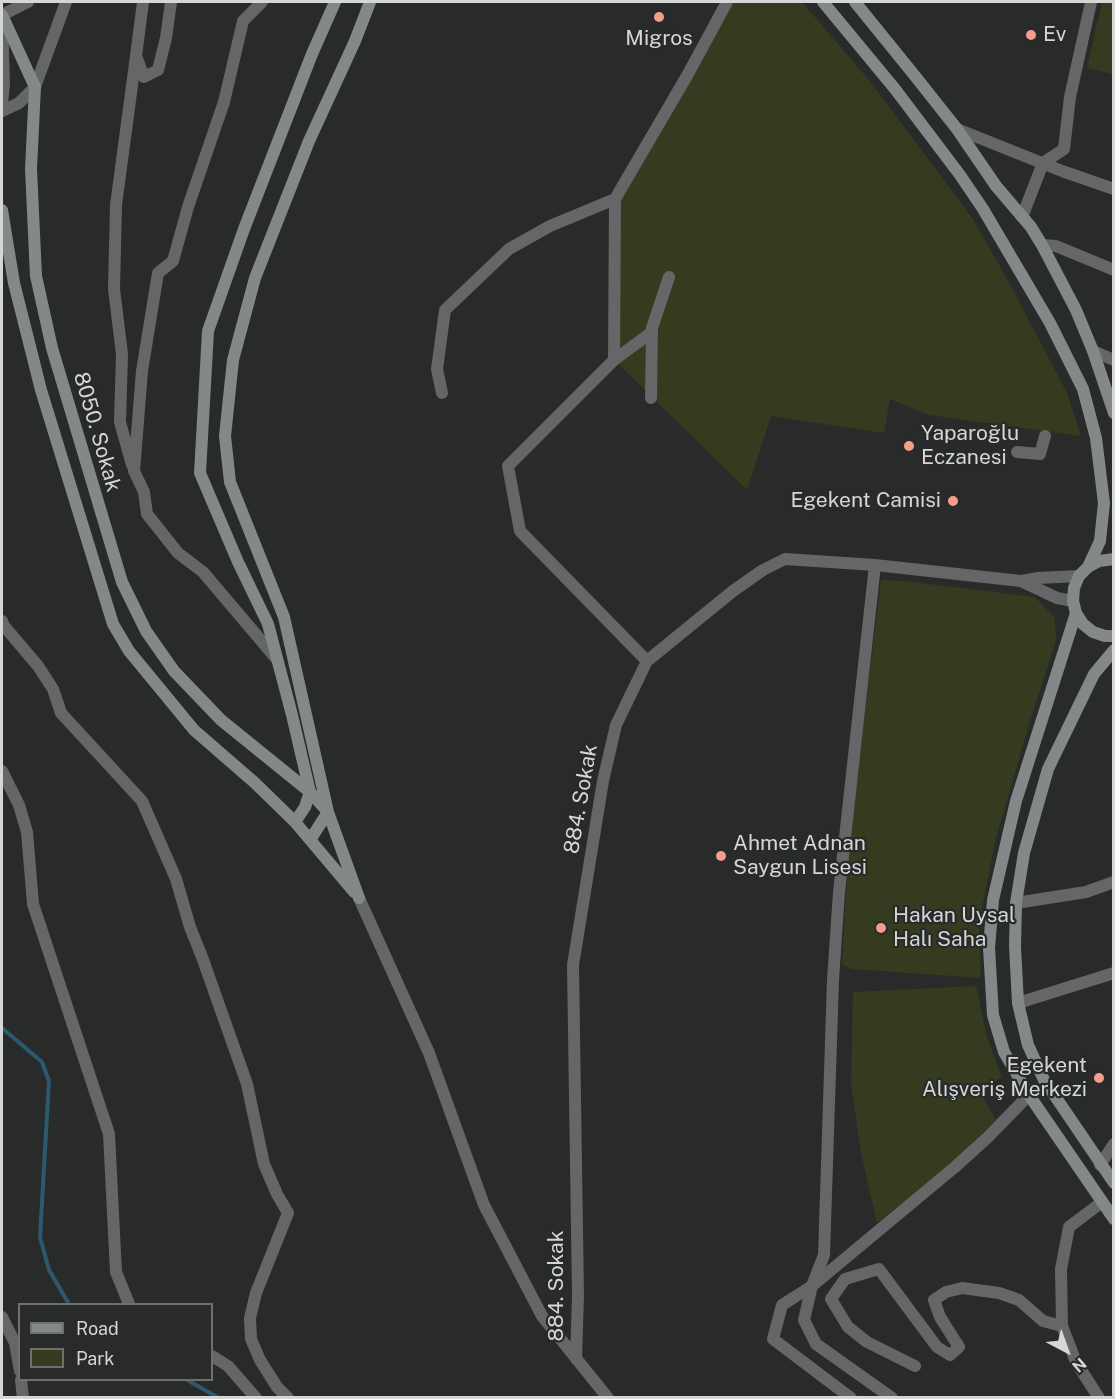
<!DOCTYPE html>
<html>
<head>
<meta charset="utf-8">
<style>
	body { margin:0 }
	#map { position:relative; width:1115px; height:1399px; overflow:hidden; background:#282b2a; font-family:"Public Sans",sans-serif }
	canvas { display:block }
	.frame { position:absolute; inset:0; border:3px solid #d5d7d6; pointer-events:none }
	.legend { position:absolute; left:18px; top:1303px; width:195px; height:78px; box-sizing:border-box; background:#282b2a; border:2px solid #6d706f; margin:0; padding:8px 10px; list-style:none; font-size:18px; color:#d5d7d6 }
	.legend li { display:flex; align-items:center; gap:12px; height:30px }
	.legend b { width:30px; border:2px solid #6d706f }
	.north { position:absolute; left:1037px; top:1321px; width:60px; height:60px; -webkit-text-stroke:4px #282b2a; paint-order:stroke; rotate:139deg; font-size:16px; font-weight:700; line-height:24px; text-align:center; color:#d5d7d6 }
	.north::after { content:''; display:block; margin:auto; width:21px; height:27px; background:#d5d7d6; clip-path:polygon(50% 0,100% 100%,50% 72%,0 100%) }
</style>
</head>
<body>
<div id="map">
<canvas width="1115" height="1399"></canvas>
<div class="frame"></div>
<ul class="legend">
<li><b style="height:8px;background:#858888"></b>Road</li>
<li><b style="height:16px;background:#353b1e"></b>Park</li>
</ul>
<div class="north">N</div>
</div>
<script>
const ctx = document.querySelector('canvas').getContext('2d');
ctx.lineJoin = 'round';
function fillPath(path, color) {
  ctx.fillStyle = color;
  ctx.fill(path, 'evenodd');
}
function toPath(rows) {
  const path = new Path2D();
  for (const r of rows) {
    path.moveTo(r[0], r[1]);
    for (let i = 2; i < r.length; i += 2) path.lineTo(r[i], r[i + 1]);
  }
  return path;
}
function stroke(path, color, width, dash) {
  ctx.strokeStyle = color;
  ctx.lineWidth = width;
  ctx.lineCap = dash ? 'butt' : 'round';
  ctx.setLineDash(dash || []);
  ctx.stroke(path);
}
function label(font, color, halo, rows, align = 'center') {
  ctx.font = font + ' "Public Sans",sans-serif';
  ctx.lineWidth = 4.5;
  ctx.setLineDash([]);
  ctx.textBaseline = 'middle';
  ctx.strokeStyle = halo;
  ctx.fillStyle = color;
  for (const [text, x, y, turn = 0] of rows) {
    ctx.save();
    ctx.translate(x, y);
    ctx.rotate((+turn || 0) * Math.PI / 180);
    ctx.textAlign = isNaN(turn) ? turn : align;
    if (halo) ctx.strokeText(text, 0, 0);
    ctx.fillText(text, 0, 0);
    ctx.restore();
  }
}
fillPath(toPath([
	[726,2,802,2,868,79,973,219,1010,284,1067,393,1081,436,929,415,890,399,884,433,771,416,747,490,614,360,619,193],
	[1102,2,1113,2,1113,74,1087,68],
	[881,580,904,581,1035,597,1055,618,1056,641,1033,711,996,838,979,924,981,978,852,969,842,965,849,843],
	[976,986,987,1037,1002,1077,980,1091,996,1120,946,1168,877,1223,861,1153,851,1084,853,992]
]), '#353b1e');
stroke(toPath([
	[2,1028,42,1062,49,1081,40,1237,49,1270,69,1304],
	[187,1380,219,1398]
]), '#2e5870', 4);
stroke(toPath([
	[143,2,136,56,144,77,158,70,166,38,171,2],
	[262,2,243,21,224,102,188,207,173,261,158,273,142,371,134,471,144,492,147,514,178,553,203,572,275,657],
	[2,15,28,2],
	[2,17,4,85,2,104],
	[2,111,19,103,35,87,66,2],
	[957,129,1062,171,1114,189],
	[615,199,614,360,508,466,520,531,647,661],
	[1022,217,1043,163,1064,149,1070,97,1091,2],
	[1042,245,1056,246,1114,270],
	[1093,351,1114,360],
	[614,360,652,332],
	[442,393,437,369,445,310,509,249,550,226,615,199,688,74,727,2],
	[651,398,652,328,669,277],
	[1017,452,1040,454,1045,436],
	[132,465,120,422,122,354,114,289,116,205,136,56],
	[1022,581,1038,578,1079,576],
	[2,621,4,626,38,666,53,689,61,713,142,801,176,879,190,927,202,957,247,1084,264,1164,277,1194,288,1213,256,1293,250,1318,251,1339,260,1360,277,1387,288,1398],
	[2,771,19,805,27,832,33,904,109,1134,116,1272,129,1304],
	[359,898,429,1053,484,1205,542,1316,608,1398],
	[1016,903,1086,892,1114,882],
	[1018,1003,1114,973],
	[1100,1165,1114,1144],
	[2,1317,15,1343,20,1371],
	[212,1356,228,1366,256,1398],
	[576,1359,578,1296,573,965,603,781,616,725,647,661,733,591,763,570,785,559,875,565,1021,581,1057,598,1073,601],
	[915,1366,867,1342,848,1327,831,1299,845,1279,879,1269,937,1347,950,1355,959,1347,940,1317,934,1300,946,1292,962,1288,999,1293,1019,1300,1043,1321,1062,1326],
	[21,1380,23,1398],
	[851,1398,773,1339,782,1305,812,1286,824,1255,833,980,839,892,875,565],
	[892,1398,816,1344,804,1320,812,1286,955,1167,988,1137,1029,1095],
	[1099,1398,1076,1362,1062,1326,1061,1269,1069,1227,1102,1202]
]), '#656667', 12);
stroke(toPath([
	[823,2,895,89,960,175,983,209,1050,323,1083,389,1096,438,1104,503,1100,541,1088,567],
	[855,2,915,76,957,129,996,186,1031,227,1042,245,1076,310,1093,351,1114,413],
	[2,15,35,87,31,169,36,276,52,348,122,582,146,631,174,671,221,720,310,792,328,812,310,840],
	[2,210,14,283,41,390,113,624,129,651,194,730,255,783,295,822,354,892],
	[1114,559,1099,561,1088,567,1079,576,1074,588,1073,601,1076,613,1083,624,1093,632,1105,636,1114,636],
	[1076,613,1016,801,993,900,989,948,993,1015,1004,1052,1029,1095,1114,1219],
	[1114,650,1094,674,1048,769,1024,853,1016,903,1015,947,1018,1003,1028,1045,1044,1080,1114,1183],
	[295,822,305,807,310,792,292,715,268,624,238,562,200,473,208,331,244,229,312,54,335,2],
	[359,898,328,812,284,617,230,482,225,436,233,360,255,278,309,141,355,41,370,2]
]), '#858888', 12);
for (const [x, y, r, color] of [
	[659,17,6,"#f49d8c"],
	[1031,35,6,"#f49d8c"],
	[909,446,6,"#f49d8c"],
	[953,501,6,"#f49d8c"],
	[721,856,6,"#f49d8c"],
	[881,928,6,"#f49d8c"],
	[1099,1078,6,"#f49d8c"]
]) {
  const dot = new Path2D();
  dot.arc(x, y, r, 0, 2 * Math.PI);
  ctx.fillStyle = color;
  ctx.fill(dot);
  stroke(dot, '#282b2a', 2);
}
label('21px', '#d5d7d6', '#282b2a', [
	["Ev",1043,35],
	["Migros",659,39,"center"],
	["Yaparoğlu",921,434],
	["Eczanesi",921,458],
	["Egekent Camisi",941,501,"right"],
	["Ahmet Adnan",733,844],
	["Saygun Lisesi",733,868],
	["Hakan Uysal",893,916],
	["Halı Saha",893,940],
	["Egekent",1087,1066,"right"],
	["Alışveriş Merkezi",1087,1090,"right"]
], 'left');
label('21px', '#d5d7d6', '#282b2a', [
	["8050. Sokak",97,432,74],
	["884. Sokak",581,799,-80],
	["884. Sokak",557,1286,-90]
]);
</script>
</body>
</html>
